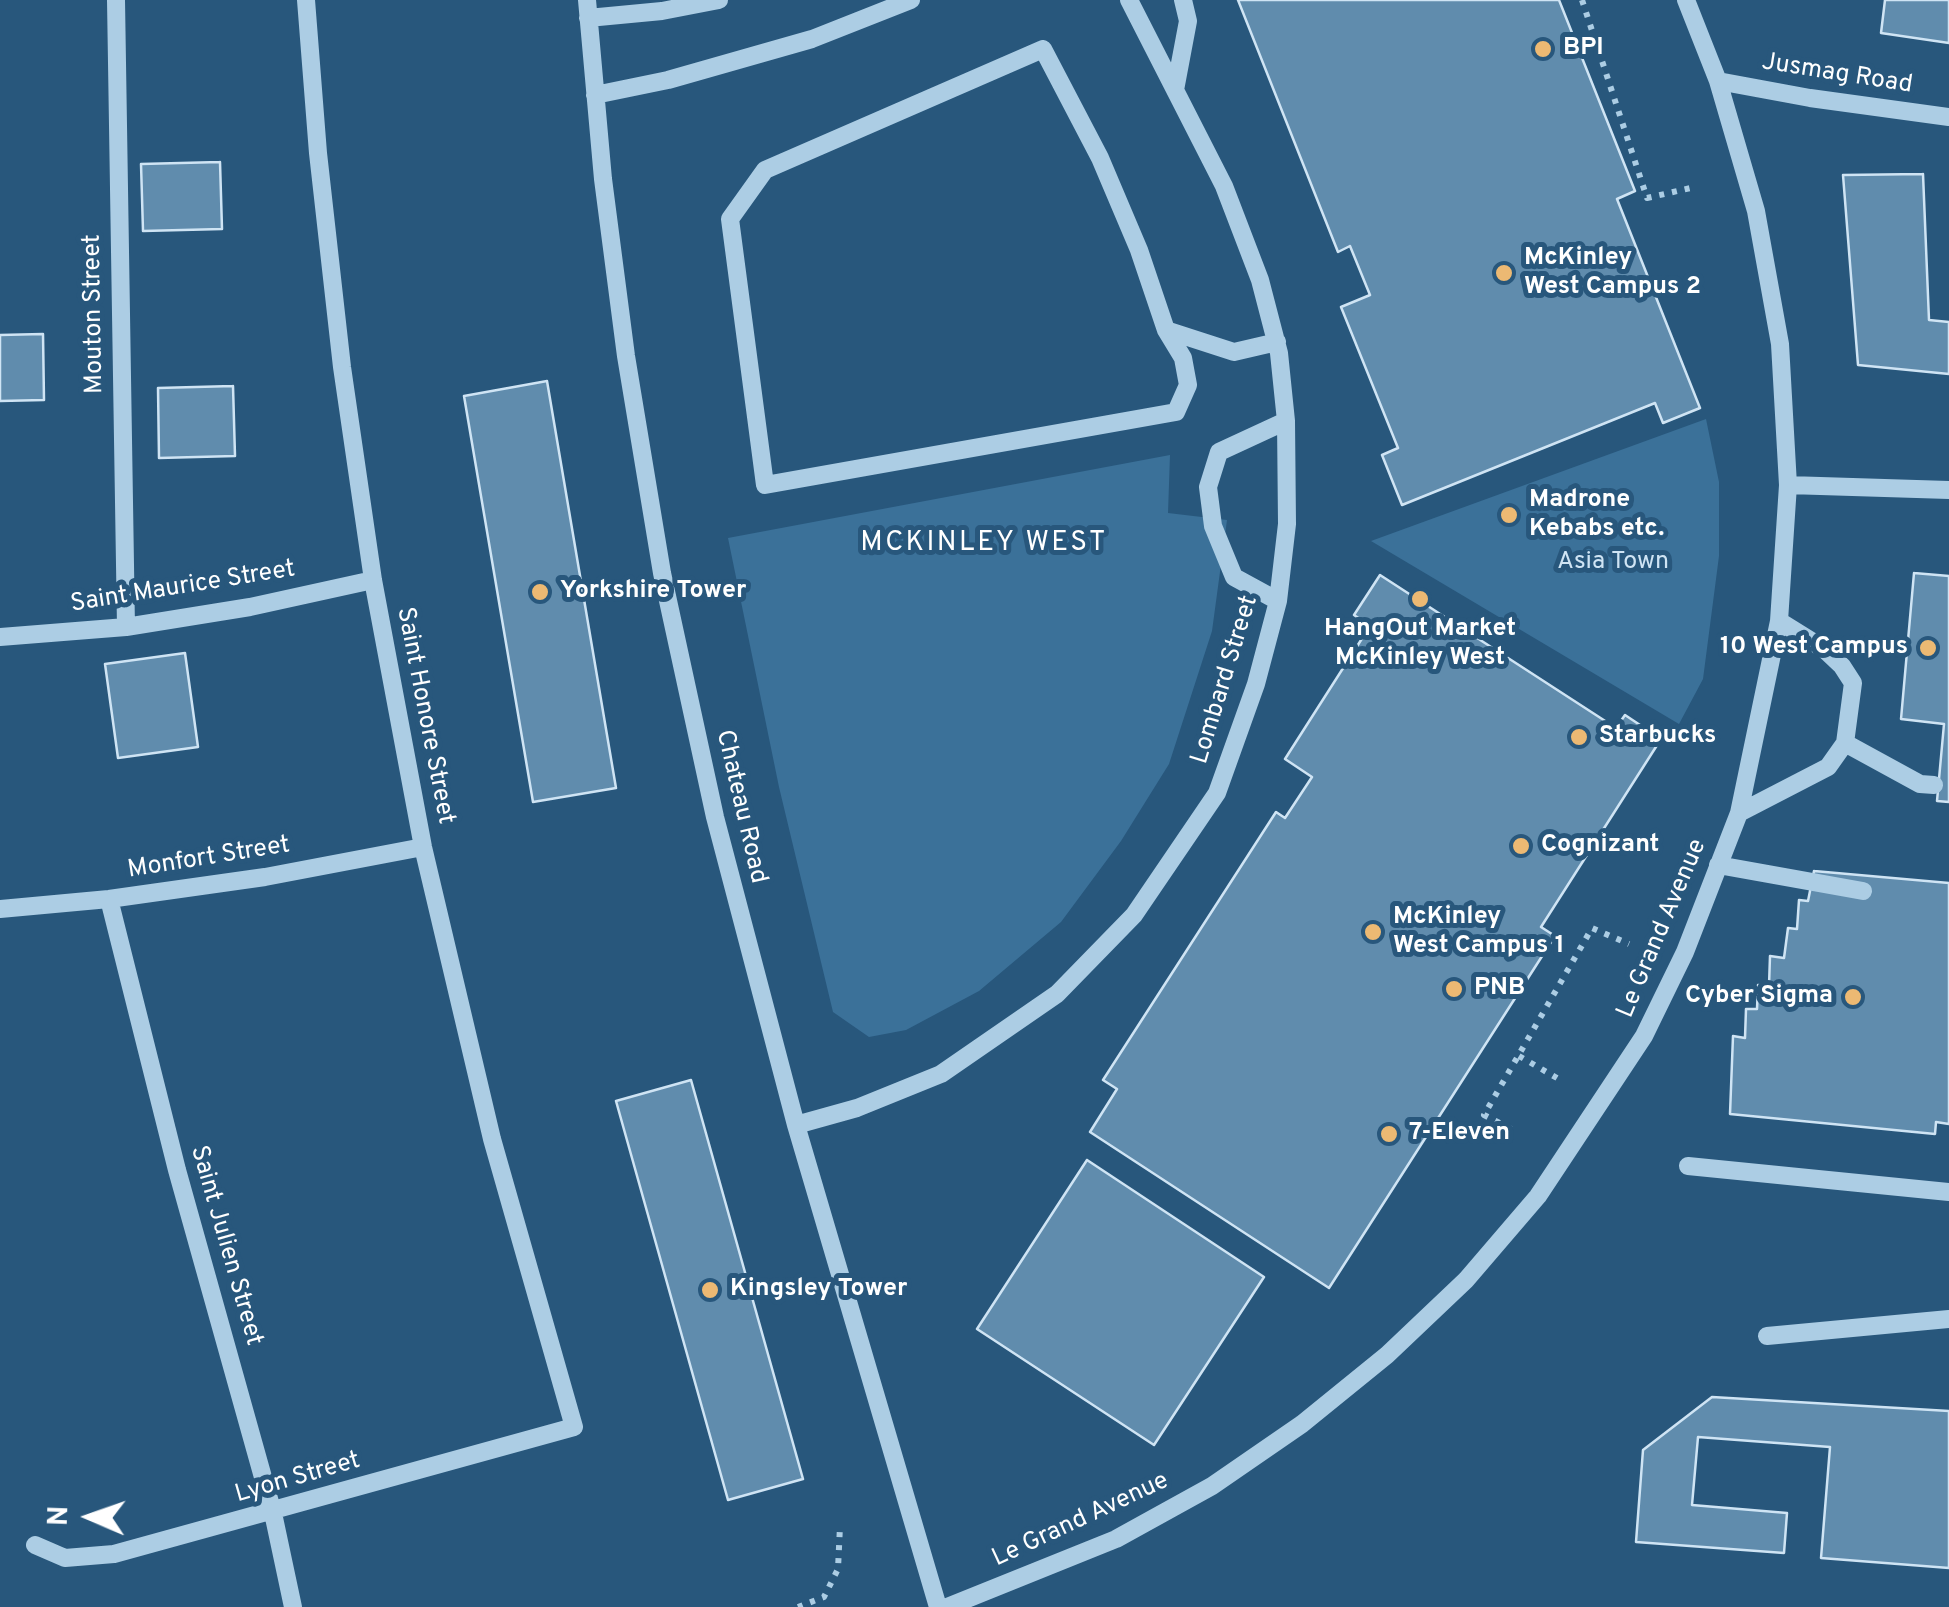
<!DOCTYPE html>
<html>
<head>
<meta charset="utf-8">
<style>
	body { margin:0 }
	#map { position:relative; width:1949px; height:1607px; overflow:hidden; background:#28577c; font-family:Overpass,sans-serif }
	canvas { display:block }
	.north { position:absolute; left:40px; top:1467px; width:100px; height:100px; -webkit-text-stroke:8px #28577c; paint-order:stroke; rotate:272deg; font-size:28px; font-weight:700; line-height:40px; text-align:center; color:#fff }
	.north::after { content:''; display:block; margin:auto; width:35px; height:45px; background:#fff; clip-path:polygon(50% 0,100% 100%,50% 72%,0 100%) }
</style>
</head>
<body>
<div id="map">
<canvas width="1949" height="1607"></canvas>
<div class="north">N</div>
</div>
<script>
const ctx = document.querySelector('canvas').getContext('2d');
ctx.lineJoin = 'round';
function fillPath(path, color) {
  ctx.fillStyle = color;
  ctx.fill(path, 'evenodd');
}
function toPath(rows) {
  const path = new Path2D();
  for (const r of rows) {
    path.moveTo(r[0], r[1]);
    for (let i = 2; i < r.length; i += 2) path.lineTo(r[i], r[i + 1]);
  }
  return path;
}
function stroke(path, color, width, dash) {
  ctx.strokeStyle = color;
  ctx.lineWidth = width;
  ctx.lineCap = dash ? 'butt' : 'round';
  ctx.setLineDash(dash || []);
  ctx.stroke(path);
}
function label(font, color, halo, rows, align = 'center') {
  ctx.font = font + ' Overpass,sans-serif';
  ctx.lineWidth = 10;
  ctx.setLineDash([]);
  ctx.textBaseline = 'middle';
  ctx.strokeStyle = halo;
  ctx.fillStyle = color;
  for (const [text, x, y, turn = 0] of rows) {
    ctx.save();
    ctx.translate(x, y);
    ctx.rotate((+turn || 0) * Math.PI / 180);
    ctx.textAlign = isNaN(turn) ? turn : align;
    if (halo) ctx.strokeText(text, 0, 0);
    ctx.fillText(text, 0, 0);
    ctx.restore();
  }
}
fillPath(toPath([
	[1706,419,1719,482,1719,556,1703,679,1679,724,1371,541],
	[1170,455,1168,513,1227,520,1212,631,1169,764,1121,841,1061,922,979,991,906,1030,869,1037,833,1012,779,787,728,538]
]), '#3b7199');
const building = toPath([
	[1238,0,1559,0,1635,191,1617,199,1700,408,1663,423,1655,403,1402,505,1382,455,1398,448,1341,307,1370,295,1350,246,1338,252,1238,0],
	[1885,0,1949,0,1949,43,1881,33,1885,0],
	[220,162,222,229,143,231,141,164,220,162],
	[1923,174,1929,320,1949,322,1949,374,1858,365,1843,175,1923,174],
	[43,334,44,400,0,401,0,335,43,334],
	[547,381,616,788,533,802,464,396,547,381],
	[233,386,235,456,159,458,158,388,233,386],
	[1914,573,1949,576,1949,802,1937,801,1944,724,1901,719,1914,573],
	[1380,575,1616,728,1625,715,1661,739,1541,927,1555,936,1329,1288,1090,1132,1117,1089,1103,1080,1276,812,1285,818,1312,777,1285,759,1370,626,1354,615,1380,575],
	[185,653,198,747,118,758,105,664,185,653],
	[1814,871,1949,883,1949,1124,1936,1122,1935,1134,1730,1114,1733,1036,1745,1038,1746,1009,1757,1009,1758,985,1769,986,1770,956,1784,958,1788,928,1797,929,1799,900,1808,901,1814,871],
	[691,1080,803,1479,728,1500,616,1101,691,1080],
	[1087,1160,1264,1277,1154,1445,977,1329,1087,1160],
	[1712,1397,1949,1411,1949,1568,1821,1558,1830,1447,1698,1437,1692,1505,1787,1513,1784,1553,1636,1542,1643,1450,1712,1397]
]);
fillPath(building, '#608cad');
stroke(building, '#cfe4f4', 2.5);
stroke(toPath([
	[1582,0,1647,198,1695,187],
	[1519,1056,1557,1078],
	[1511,1129,1484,1115,1592,928,1629,944],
	[798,1607,824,1597,838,1569,840,1526]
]), '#accde4', 6, [5, 8]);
stroke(toPath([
	[116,0,126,627],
	[587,0,603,179,626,356,662,573,715,817,796,1125,938,1607],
	[588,18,662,11,719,0],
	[1043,49,1100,158,1139,250,1166,330,1183,358,1188,385,1176,412,765,485,730,219,765,170,1043,49],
	[1718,81,1810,98,1949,117],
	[1175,90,1188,21,1183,0],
	[595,95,668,80,812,39,911,0],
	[1166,330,1234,352,1277,342],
	[1788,485,1949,490],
	[1278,601,1234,577,1213,526,1208,487,1219,452,1286,421],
	[0,637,126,627,250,607,373,580],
	[1845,743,1920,784,1934,785],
	[1739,813,1828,767,1845,743,1853,683,1842,666,1824,649,1779,621],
	[1718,865,1863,891],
	[109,899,177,1170,273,1513,293,1607],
	[0,909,109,899,265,877,423,847],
	[796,1125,857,1108,941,1074,1057,994,1134,915,1217,793,1256,684,1278,601,1287,524,1286,421,1279,353,1260,280,1224,186,1129,0],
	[1688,1166,1949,1192],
	[1767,1336,1949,1319],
	[35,1545,65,1558,114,1554,574,1427,492,1139,423,847,373,580,342,367,318,153,306,0],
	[947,1607,1116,1539,1212,1486,1302,1424,1387,1355,1466,1280,1538,1196,1644,1036,1685,952,1739,813,1779,621,1788,485,1780,344,1756,211,1718,81,1686,0]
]), '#accde4', 18);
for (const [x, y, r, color] of [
	[1543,49,10,"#ecb973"],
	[1504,273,10,"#ecb973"],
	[1509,515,10,"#ecb973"],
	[540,592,10,"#ecb973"],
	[1420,599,10,"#ecb973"],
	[1928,648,10,"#ecb973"],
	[1579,737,10,"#ecb973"],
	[1521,846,10,"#ecb973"],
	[1373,932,10,"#ecb973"],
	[1454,989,10,"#ecb973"],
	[1853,997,10,"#ecb973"],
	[1389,1134,10,"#ecb973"],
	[710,1290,10,"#ecb973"]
]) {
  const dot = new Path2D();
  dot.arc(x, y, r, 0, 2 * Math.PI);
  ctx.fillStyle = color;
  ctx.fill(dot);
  stroke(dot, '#28577c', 4);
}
label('bold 25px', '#fff', '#28577c', [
	["BPI",1563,49],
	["McKinley",1524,259],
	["West Campus 2",1524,288],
	["Madrone",1529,501],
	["Kebabs etc.",1529,530],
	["Yorkshire Tower",560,592],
	["HangOut Market",1420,630,"center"],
	["McKinley West",1420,659,"center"],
	["10 West Campus",1908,648,"right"],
	["Starbucks",1599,737],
	["Cognizant",1541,846],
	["McKinley",1393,918],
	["West Campus 1",1393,947],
	["PNB",1474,989],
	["Cyber Sigma",1833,997,"right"],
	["7-Eleven",1409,1134],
	["Kingsley Tower",730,1290]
], 'left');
label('25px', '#fff', '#28577c', [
	["Jusmag Road",1837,75,9],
	["Mouton Street",95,314,-91],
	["Saint Maurice Street",183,588,-9],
	["Lombard Street",1226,680,-73],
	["Saint Honore Street",424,716,79],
	["Chateau Road",740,807,77],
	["Monfort Street",209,859,-9],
	["Le Grand Avenue",1663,929,-67],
	["Saint Julien Street",225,1246,74],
	["Lyon Street",298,1479,-16],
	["Le Grand Avenue",1081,1521,-25]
]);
label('25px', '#cfe4f4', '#28577c', [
	["Asia Town",1613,563]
]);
ctx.letterSpacing = '2.5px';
label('28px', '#fff', '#28577c', [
	["MCKINLEY WEST",984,544]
]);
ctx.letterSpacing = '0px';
</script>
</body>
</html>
